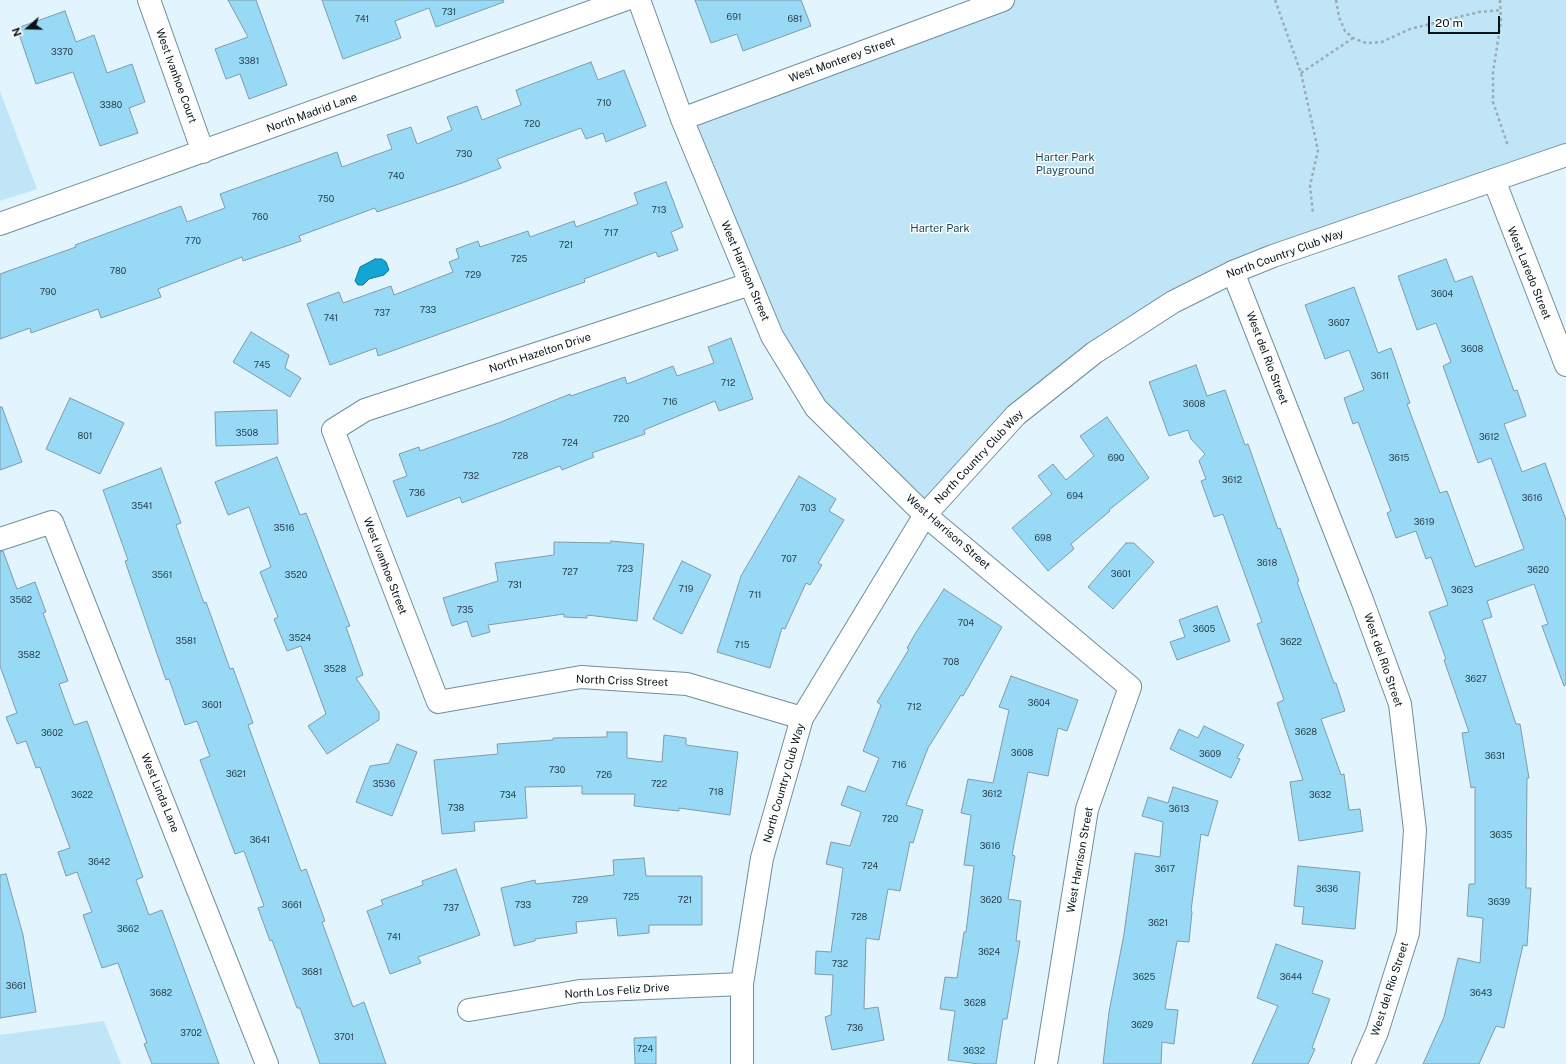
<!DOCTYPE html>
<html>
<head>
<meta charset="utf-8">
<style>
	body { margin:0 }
	#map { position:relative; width:1566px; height:1064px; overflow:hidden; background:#e2f5fe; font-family:"Public Sans",sans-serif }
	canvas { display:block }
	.north { position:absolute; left:8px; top:8px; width:40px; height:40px; -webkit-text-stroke:3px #fff; paint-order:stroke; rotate:250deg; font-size:11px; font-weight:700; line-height:16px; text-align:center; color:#081318 }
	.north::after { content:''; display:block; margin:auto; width:14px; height:18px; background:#081318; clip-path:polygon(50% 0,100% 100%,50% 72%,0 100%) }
	.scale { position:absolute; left:1428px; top:16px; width:72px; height:18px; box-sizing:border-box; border:2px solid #081318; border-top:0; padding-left:5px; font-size:12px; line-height:14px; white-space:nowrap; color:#081318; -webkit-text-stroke:3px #fff; paint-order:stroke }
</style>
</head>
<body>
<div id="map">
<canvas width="1566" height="1064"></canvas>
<div class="north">N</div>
<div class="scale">20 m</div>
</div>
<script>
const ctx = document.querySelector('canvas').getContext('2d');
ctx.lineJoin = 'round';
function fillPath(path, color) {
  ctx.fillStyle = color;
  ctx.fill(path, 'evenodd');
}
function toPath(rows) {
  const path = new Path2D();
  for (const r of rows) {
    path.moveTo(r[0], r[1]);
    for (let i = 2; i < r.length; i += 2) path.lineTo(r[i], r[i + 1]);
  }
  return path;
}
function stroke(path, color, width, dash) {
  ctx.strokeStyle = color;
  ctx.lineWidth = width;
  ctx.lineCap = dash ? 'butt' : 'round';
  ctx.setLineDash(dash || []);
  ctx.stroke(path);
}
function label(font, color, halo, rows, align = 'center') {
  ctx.font = font + ' "Public Sans",sans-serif';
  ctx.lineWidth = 3;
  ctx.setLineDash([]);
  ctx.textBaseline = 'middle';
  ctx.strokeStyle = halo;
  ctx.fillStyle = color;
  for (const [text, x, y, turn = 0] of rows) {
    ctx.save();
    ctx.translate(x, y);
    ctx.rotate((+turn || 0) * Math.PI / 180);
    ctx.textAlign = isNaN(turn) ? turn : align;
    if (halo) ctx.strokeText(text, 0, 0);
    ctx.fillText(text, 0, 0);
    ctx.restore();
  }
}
fillPath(toPath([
	[1003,0,1566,0,1566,155,1273,256,1094,353,925,515,816,408,682,119],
	[0,91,37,189,0,201],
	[104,1021,121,1064,0,1064,0,1035]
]), '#bfe5f7');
const water = toPath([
	[375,259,382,259,386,262,389,270,384,275,369,279,363,285,358,285,355,281,360,267,375,259]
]);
fillPath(water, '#13a5d5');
stroke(water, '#10799c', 1);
const building = toPath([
	[228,0,256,0,287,85,249,99,240,74,226,79,215,49,248,37,228,0],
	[322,0,503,0,504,2,436,27,429,8,395,21,401,38,343,59,322,0],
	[695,0,801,0,811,26,743,51,737,34,711,43,695,0],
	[65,11,76,42,94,35,107,73,132,64,145,102,129,108,138,133,100,146,73,72,36,84,17,28,65,11],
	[591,62,598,80,624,70,646,126,606,142,603,133,586,139,581,128,497,159,501,168,462,183,377,212,375,208,299,236,301,241,243,261,242,257,158,289,161,297,101,318,98,309,31,333,30,328,0,339,0,274,76,247,75,245,181,206,187,222,225,208,220,194,337,152,342,167,392,149,387,135,411,127,417,144,452,130,447,117,477,106,482,120,521,105,516,90,591,62],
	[666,182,683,227,671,232,678,250,658,257,656,252,584,279,585,282,565,289,378,356,376,348,330,365,307,304,339,292,343,303,391,286,394,295,453,272,449,262,459,258,456,249,478,241,480,247,528,231,530,237,574,221,576,227,638,204,634,193,666,182],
	[1446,259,1455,282,1472,276,1514,391,1517,390,1526,416,1504,424,1522,472,1545,463,1566,520,1566,685,1564,686,1542,626,1548,624,1534,584,1487,601,1492,617,1482,620,1516,724,1520,724,1529,778,1527,778,1526,888,1531,888,1527,946,1523,945,1504,1028,1496,1026,1479,1064,1423,1064,1444,1017,1458,958,1480,963,1483,918,1467,916,1469,884,1475,884,1475,787,1471,788,1462,733,1469,732,1444,660,1446,659,1429,612,1448,605,1431,557,1426,559,1416,531,1396,538,1387,513,1391,511,1358,422,1353,424,1344,398,1364,390,1349,350,1325,359,1305,305,1354,287,1378,353,1391,348,1410,403,1407,404,1440,493,1447,491,1475,567,1524,549,1491,458,1478,463,1443,366,1451,362,1436,323,1417,330,1398,276,1446,259],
	[251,332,289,355,285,368,301,378,290,397,233,362,251,332],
	[731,338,753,399,719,411,715,401,644,430,645,434,592,453,594,457,562,470,560,466,462,503,460,497,407,517,393,481,407,476,399,454,419,447,420,451,501,422,570,394,571,396,625,377,627,384,673,366,677,376,714,363,708,347,731,338],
	[1196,365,1207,396,1225,390,1245,445,1248,444,1278,529,1280,528,1299,581,1297,582,1334,683,1336,683,1345,711,1321,719,1341,775,1344,774,1349,810,1360,809,1363,831,1299,841,1290,782,1303,780,1277,703,1284,700,1257,624,1262,622,1223,514,1214,517,1201,481,1206,479,1199,461,1205,454,1191,439,1188,430,1169,436,1149,382,1196,365],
	[70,398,124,423,100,474,46,449,70,398],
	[0,407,2,407,22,462,0,470,0,407],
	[277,410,278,444,216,446,215,412,277,410],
	[1107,417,1149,478,1109,510,1110,511,1071,544,1074,549,1048,571,1012,528,1052,494,1038,476,1053,464,1066,480,1094,456,1080,436,1107,417],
	[277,457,300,515,306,513,350,626,346,627,363,675,356,678,379,712,379,720,327,754,308,726,326,714,301,646,287,651,274,619,278,617,260,572,271,567,249,507,228,515,215,482,277,457],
	[161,468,181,523,176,525,204,603,206,602,230,669,233,668,253,723,248,725,301,871,306,869,325,921,322,922,353,1007,364,1002,386,1064,320,1064,300,1008,297,1008,272,940,270,941,258,908,264,906,244,851,235,854,200,760,210,756,197,721,185,725,169,679,166,680,125,561,128,560,103,490,161,468],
	[799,476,836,499,829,511,844,520,818,563,822,565,810,585,806,583,785,629,782,628,770,668,717,652,741,576,799,476],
	[611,541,644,544,637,621,587,615,587,618,564,617,564,614,488,625,490,632,472,637,467,621,452,626,443,598,498,581,495,563,554,555,554,542,611,543,611,541],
	[1126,543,1134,543,1154,562,1113,609,1088,587,1126,543],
	[0,551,3,551,17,589,35,582,46,612,43,613,68,681,59,684,74,725,87,721,143,877,136,880,149,915,162,910,219,1064,152,1064,144,1044,147,1043,118,963,102,968,83,915,92,912,77,872,66,876,58,852,70,848,40,767,36,768,26,741,17,744,6,717,17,713,0,666,0,551],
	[682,561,711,575,682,634,653,619,682,561],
	[944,589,1002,627,963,696,961,695,928,748,906,805,923,810,913,843,910,842,900,891,888,889,879,940,866,938,864,1009,878,1007,884,1040,832,1050,825,1017,831,1015,833,975,815,974,816,951,831,952,843,868,826,864,831,842,850,846,861,812,841,805,848,786,865,792,879,758,863,751,881,705,877,702,909,649,907,648,915,634,944,589],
	[1217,606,1230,641,1177,660,1170,642,1185,637,1179,620,1217,606],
	[1011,676,1078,700,1067,731,1058,728,1048,776,1028,772,1012,855,1015,856,1008,899,1021,901,1016,941,1020,941,1007,1019,1003,1019,996,1064,979,1064,948,1060,955,1011,940,1009,945,977,957,978,964,932,966,932,974,866,964,865,971,815,961,813,968,779,993,783,1009,710,999,707,1011,676],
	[1204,726,1244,745,1237,758,1240,759,1231,778,1170,749,1179,729,1198,738,1204,726],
	[607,732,627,732,627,758,662,762,664,735,686,738,686,745,738,752,730,815,679,808,679,811,634,806,635,794,582,794,582,786,525,787,527,818,474,822,475,831,442,834,434,760,498,754,497,744,553,740,553,738,607,737,607,732],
	[397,744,417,752,392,816,356,802,370,766,389,763,397,744],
	[1173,787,1218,801,1208,836,1201,834,1191,911,1192,912,1189,942,1177,941,1165,1009,1178,1010,1174,1044,1162,1042,1161,1064,1103,1064,1109,1012,1124,934,1135,853,1160,857,1163,822,1142,816,1148,797,1168,803,1173,787],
	[644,858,646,876,702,876,702,925,649,925,649,933,618,936,616,918,576,922,577,933,535,939,535,941,514,946,501,888,535,880,536,884,614,875,613,860,644,858],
	[1298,866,1360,872,1355,929,1302,924,1304,907,1294,906,1298,866],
	[456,869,480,935,418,957,421,963,390,974,367,911,383,905,381,900,423,885,422,881,456,869],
	[6,874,23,935,36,1012,0,1018,0,875,6,874],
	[1276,944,1323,961,1312,993,1330,999,1312,1048,1315,1049,1308,1064,1252,1064,1278,1006,1257,998,1276,944],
	[656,1037,656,1064,635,1064,634,1038,656,1037]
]);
fillPath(building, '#98d9f6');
stroke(building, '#7e9caa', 1);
const minor = toPath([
	[149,0,203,152],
	[639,0,682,119,772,336,816,408,925,515,1130,687,1087,809,1046,1064],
	[682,119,1003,0],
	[1494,180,1566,365],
	[0,224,624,0],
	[1233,272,1362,600,1400,704,1415,830,1408,933,1377,1032,1363,1064],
	[750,284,365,410,333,430,438,702,581,677,687,684,802,718],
	[0,539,52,522,267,1064],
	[469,1010,580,991,742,984]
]);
const tertiary = toPath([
	[742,1064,742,984,762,858,802,718,925,515,954,483,1016,415,1094,353,1173,302,1233,272,1273,256,1566,155]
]);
stroke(minor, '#708e9c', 24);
stroke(tertiary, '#708e9c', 24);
stroke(toPath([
	[1275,0,1301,73,1318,150,1310,186,1313,214],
	[1336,0,1339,17,1345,31,1353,38,1366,43,1382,42,1410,29,1479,12,1501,10],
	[1500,0,1501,21,1493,72,1493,102,1508,146],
	[1301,73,1353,38]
]), '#9cacb4', 2.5, [3, 3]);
stroke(minor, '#fff', 22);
stroke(tertiary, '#fff', 22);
label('9px', '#2c4450', null, [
	["731",449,12],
	["691",734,17],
	["741",362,19],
	["681",795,19],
	["3370",62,52],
	["3381",249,61],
	["710",604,103],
	["3380",111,105],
	["720",532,124],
	["730",464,154],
	["740",396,176],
	["750",326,199],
	["713",659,210],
	["760",260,217],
	["717",611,233],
	["770",193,241],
	["721",566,245],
	["725",519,259],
	["780",118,271],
	["729",473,275],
	["790",48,292],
	["3604",1442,294],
	["733",428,310],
	["737",382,313],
	["741",331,318],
	["3607",1339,323],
	["3608",1472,349],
	["745",262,365],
	["3611",1380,376],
	["712",728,383],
	["716",670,402],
	["3608",1194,404],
	["720",621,419],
	["3508",247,433],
	["801",85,436],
	["3612",1489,437],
	["724",570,443],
	["728",520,456],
	["690",1116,458],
	["3615",1399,458],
	["732",471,476],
	["3612",1232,480],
	["736",417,493],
	["694",1075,496],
	["3616",1532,498],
	["3541",142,506],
	["703",808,508],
	["3619",1424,522],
	["3516",284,528],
	["698",1043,538],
	["707",789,559],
	["3618",1267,563],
	["723",625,569],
	["3620",1538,570],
	["727",570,572],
	["3601",1121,574],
	["3561",162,575],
	["3520",296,575],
	["731",515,585],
	["719",686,589],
	["3623",1462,590],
	["711",755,595],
	["3562",21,600],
	["735",465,610],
	["704",966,623],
	["3605",1204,629],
	["3524",300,638],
	["3581",186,641],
	["3622",1291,642],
	["715",742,645],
	["3582",29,655],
	["708",951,662],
	["3528",335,669],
	["3627",1476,679],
	["3604",1039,703],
	["3601",212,705],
	["712",914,707],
	["3628",1306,732],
	["3602",52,733],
	["3608",1022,753],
	["3609",1210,754],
	["3631",1495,756],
	["716",899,765],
	["730",557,770],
	["3621",236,774],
	["726",604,775],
	["3536",384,784],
	["722",659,784],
	["718",716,792],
	["3612",992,794],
	["3622",82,795],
	["734",508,795],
	["3632",1320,795],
	["738",456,808],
	["3613",1179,809],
	["720",890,819],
	["3635",1501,835],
	["3641",260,840],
	["3616",990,846],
	["3642",99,862],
	["724",870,866],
	["3617",1165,869],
	["3636",1327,889],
	["725",631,897],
	["729",580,900],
	["721",685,900],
	["3620",991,900],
	["3639",1499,902],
	["3661",292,905],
	["733",523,905],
	["737",451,908],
	["728",859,917],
	["3621",1158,923],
	["3662",128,929],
	["741",394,937],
	["3624",989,952],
	["732",840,964],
	["3681",312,972],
	["3625",1144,977],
	["3644",1291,977],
	["3661",16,986],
	["3682",161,993],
	["3643",1481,993],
	["3628",975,1003],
	["3629",1142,1025],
	["736",855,1028],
	["3702",191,1033],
	["3701",344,1037],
	["724",645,1049],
	["3632",974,1051]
]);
label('11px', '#081318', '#fff', [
	["West Monterey Street",842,60,-20],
	["West Ivanhoe Court",176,76,70],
	["North Madrid Lane",312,113,-20],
	["North Country Club Way",1285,254,-20],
	["West Harrison Street",745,271,67],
	["West Laredo Street",1529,273,68],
	["North Hazelton Drive",540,353,-18],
	["West del Rio Street",1267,358,69],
	["North Country Club Way",979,457,-47],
	["West Harrison Street",948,532,41],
	["West Ivanhoe Street",385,566,69],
	["West del Rio Street",1383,660,71],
	["North Criss Street",622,681,2],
	["North Country Club Way",784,783,-74],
	["West Linda Lane",160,793,68],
	["West Harrison Street",1080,860,-80],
	["West del Rio Street",1390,989,-72],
	["North Los Feliz Drive",617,991,-4]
]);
label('11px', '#14485c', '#fff', [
	["Harter Park",1065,158],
	["Playground",1065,171],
	["Harter Park",940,229]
]);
</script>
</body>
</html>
